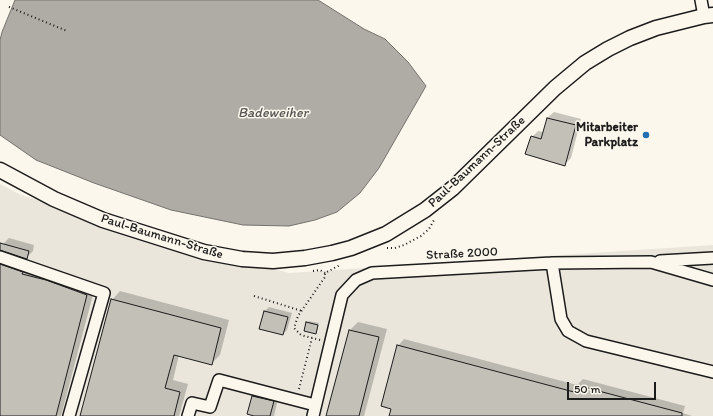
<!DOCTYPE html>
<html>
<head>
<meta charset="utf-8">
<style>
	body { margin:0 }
	#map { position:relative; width:713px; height:416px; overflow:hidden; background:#fbf7ec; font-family:Itim,sans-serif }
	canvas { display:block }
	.scale { position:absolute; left:567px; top:382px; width:89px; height:18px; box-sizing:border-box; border:2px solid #1c1c1c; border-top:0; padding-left:5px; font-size:12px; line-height:14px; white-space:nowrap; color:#1c1c1c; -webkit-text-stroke:3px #fbf7ec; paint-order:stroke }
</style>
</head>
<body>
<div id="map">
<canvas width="713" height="416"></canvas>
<div class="scale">50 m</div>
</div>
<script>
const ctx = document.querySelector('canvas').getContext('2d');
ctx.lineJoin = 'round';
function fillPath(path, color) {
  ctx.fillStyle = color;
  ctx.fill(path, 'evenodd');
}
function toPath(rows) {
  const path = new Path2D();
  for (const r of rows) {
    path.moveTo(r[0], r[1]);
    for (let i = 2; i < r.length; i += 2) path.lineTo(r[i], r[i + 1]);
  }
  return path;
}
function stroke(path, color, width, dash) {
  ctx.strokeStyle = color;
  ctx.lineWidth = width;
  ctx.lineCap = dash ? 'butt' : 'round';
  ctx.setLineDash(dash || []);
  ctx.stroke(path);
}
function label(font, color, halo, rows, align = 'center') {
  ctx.font = font + ' Itim,sans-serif';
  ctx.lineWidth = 3;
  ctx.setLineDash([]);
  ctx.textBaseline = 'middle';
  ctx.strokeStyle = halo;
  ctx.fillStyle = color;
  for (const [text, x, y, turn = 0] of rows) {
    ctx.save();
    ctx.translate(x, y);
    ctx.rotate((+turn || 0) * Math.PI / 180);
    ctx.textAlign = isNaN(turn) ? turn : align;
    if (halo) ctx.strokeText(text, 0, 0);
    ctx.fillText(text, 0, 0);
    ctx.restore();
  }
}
fillPath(toPath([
	[0,184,21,195,289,273,713,245,713,416,0,416]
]), '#eae6dc');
const water = toPath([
	[15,0,318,0,364,29,385,39,408,62,426,86,379,168,360,193,337,212,315,220,289,226,243,225,171,210,94,183,36,160,0,135,0,40,2,32,15,0]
]);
fillPath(water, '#afaca5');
stroke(water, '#74726e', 1);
fillPath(toPath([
	[554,112,581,119,571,158,564,165,532,137,538,131,544,132,547,118],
	[9,238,34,245,33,251,26,258,3,244],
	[0,262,95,287,61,416,0,416],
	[120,291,229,320,220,355,211,364,179,355,173,380,188,384,179,416,81,416,112,300],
	[269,307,292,313,287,330,283,334,265,311],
	[309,321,319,323,317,331,315,333,307,322],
	[358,322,387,329,364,416,328,416,350,330],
	[404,339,577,385,583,379,685,406,683,413,692,416,397,416,398,346],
	[259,390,279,395,274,416,256,416,253,396]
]), '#0003');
const building = toPath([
	[547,118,576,125,565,166,525,154,531,136,541,139,547,118],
	[0,243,29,251,27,259,0,250,0,243],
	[0,264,23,272,22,274,46,280,87,295,56,416,0,416,0,264],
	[111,299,221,328,212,365,174,355,165,388,180,392,174,416,80,416,111,299],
	[264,311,288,317,283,335,259,329,264,311],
	[306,322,318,325,316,334,304,331,306,322],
	[349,330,379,337,359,416,326,416,349,330],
	[397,345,574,392,576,385,682,413,682,416,389,416,391,409,381,406,397,345],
	[252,396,274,401,270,416,254,416,247,414,252,396]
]);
fillPath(building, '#c3c0b8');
stroke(building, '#1c1c1c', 1);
const minor = toPath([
	[701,0,704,16],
	[0,257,104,293,69,416],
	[660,261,713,258],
	[552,263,561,319,568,331,586,341,713,372],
	[188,416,192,403,210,407,219,380,315,405],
	[313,416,342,295,356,280,372,273,552,263,651,262,713,280]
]);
const major = toPath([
	[0,170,54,199,103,220,204,252,242,259,273,261,305,258,332,253,351,248,386,234,425,210,453,188,555,88,585,63,608,49,630,38,656,28,704,16,713,15]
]);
stroke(minor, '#1c1c1c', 14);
stroke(major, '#1c1c1c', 17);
stroke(toPath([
	[9,7,67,31],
	[387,248,395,248,404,245,421,236,429,229,434,220],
	[313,271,320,270,325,273],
	[254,296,302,311],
	[320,340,301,335,294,328,298,316,325,277,325,273,340,265],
	[299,389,312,338]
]), '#1c1c1c', 2, [1, 3]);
stroke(minor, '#fbf7ec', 11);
stroke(major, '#fbf7ec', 14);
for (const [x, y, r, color] of [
	[646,135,4,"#1f6fb2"]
]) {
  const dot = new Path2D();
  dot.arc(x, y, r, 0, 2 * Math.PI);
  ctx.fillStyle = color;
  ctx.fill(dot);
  stroke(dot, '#fbf7ec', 1.5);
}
label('bold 13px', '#1c1c1c', '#fbf7ec', [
	["Mitarbeiter",638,128],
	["Parkplatz",638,143]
], 'right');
label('13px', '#1c1c1c', '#fbf7ec', [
	["Paul-Baumann-Straße",477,162,-43],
	["Paul-Baumann-Straße",162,237,17],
	["Straße 2000",462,254,-3]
]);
label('italic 14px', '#575653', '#fbf7ec', [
	["Badeweiher",273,113]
]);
</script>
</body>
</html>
